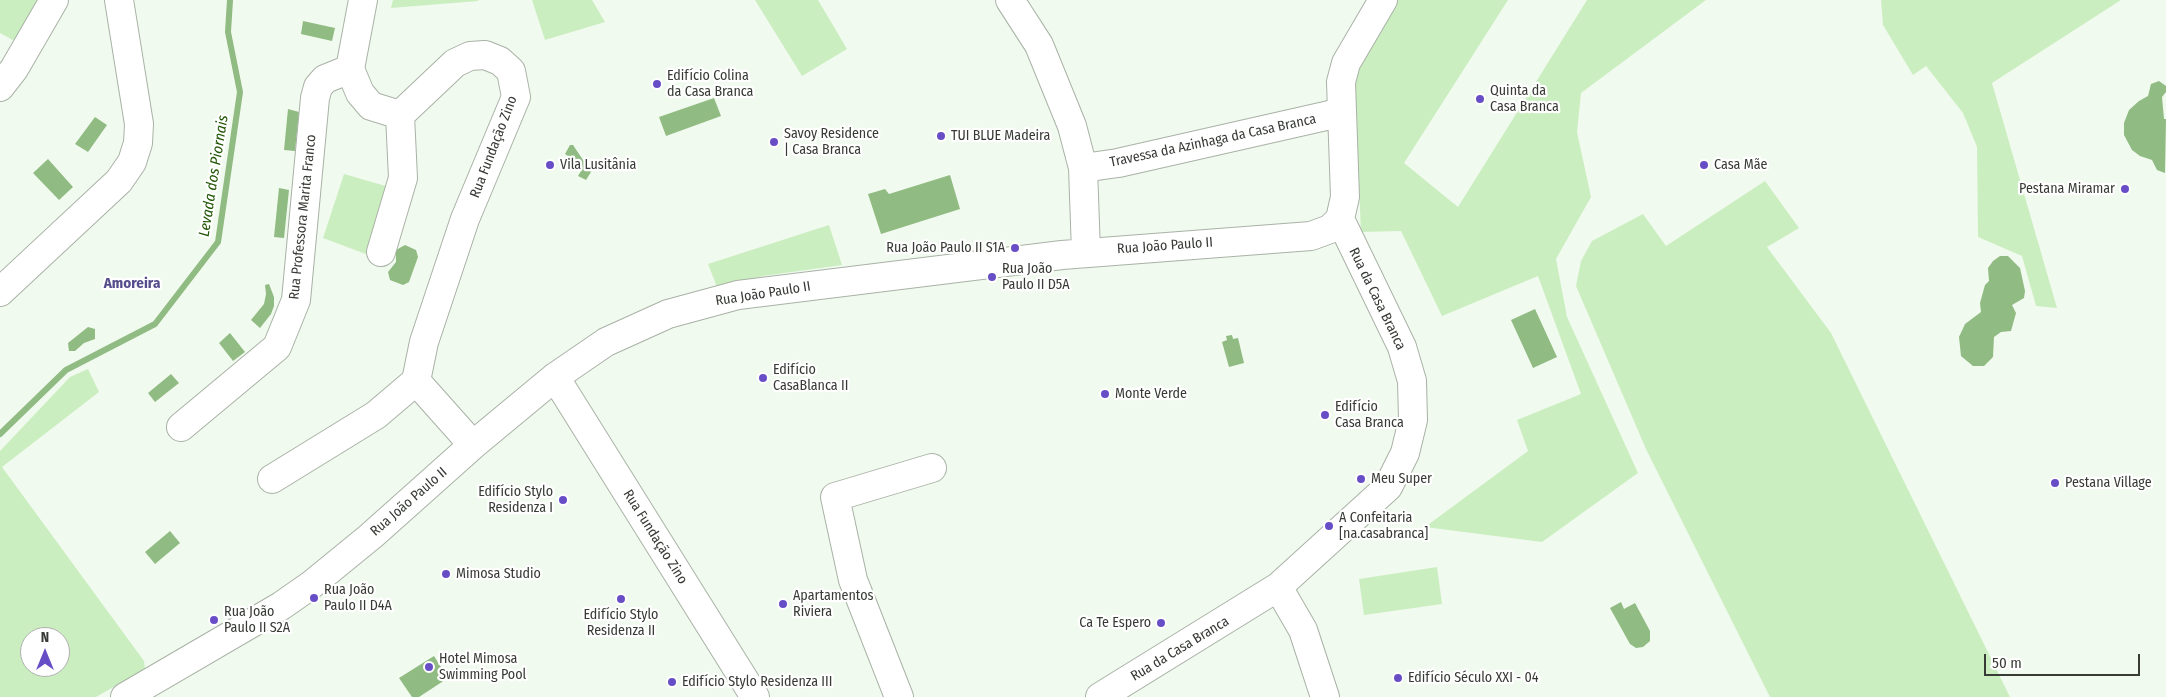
<!DOCTYPE html>
<html>
<head>
<meta charset="utf-8">
<style>
	body { margin:0 }
	#map { position:relative; width:2166px; height:697px; overflow:hidden; background:#f1faee; font-family:"Fira Sans Condensed",sans-serif }
	canvas { display:block }
	.north { position:absolute; left:20px; top:627px; width:50px; height:50px; box-sizing:border-box; background:#fff; border:1px solid #afb0ae; border-radius:50%; rotate:0deg; font-size:14px; font-weight:700; line-height:20px; text-align:center; color:#373a35 }
	.north::after { content:''; display:block; margin:auto; width:18px; height:22px; background:#674ec7; clip-path:polygon(50% 0,100% 100%,50% 72%,0 100%) }
	.scale { position:absolute; left:1984px; top:654px; width:156px; height:22px; box-sizing:border-box; border:2px solid #373a35; border-top:0; padding-left:6px; font-size:15px; line-height:18px; white-space:nowrap; color:#373a35; -webkit-text-stroke:4px #fff; paint-order:stroke }
</style>
</head>
<body>
<div id="map">
<canvas width="2166" height="697"></canvas>
<div class="north">N</div>
<div class="scale">50 m</div>
</div>
<script>
const ctx = document.querySelector('canvas').getContext('2d');
ctx.lineJoin = 'round';
function fillPath(path, color) {
  ctx.fillStyle = color;
  ctx.fill(path, 'evenodd');
}
function toPath(rows) {
  const path = new Path2D();
  for (const r of rows) {
    path.moveTo(r[0], r[1]);
    for (let i = 2; i < r.length; i += 2) path.lineTo(r[i], r[i + 1]);
  }
  return path;
}
function stroke(path, color, width, dash) {
  ctx.strokeStyle = color;
  ctx.lineWidth = width;
  ctx.lineCap = dash ? 'butt' : 'round';
  ctx.setLineDash(dash || []);
  ctx.stroke(path);
}
function label(font, color, halo, rows, align = 'center') {
  ctx.font = font + ' "Fira Sans Condensed",sans-serif';
  ctx.lineWidth = 4.5;
  ctx.setLineDash([]);
  ctx.textBaseline = 'middle';
  ctx.strokeStyle = halo;
  ctx.fillStyle = color;
  for (const [text, x, y, turn = 0] of rows) {
    ctx.save();
    ctx.translate(x, y);
    ctx.rotate((+turn || 0) * Math.PI / 180);
    ctx.textAlign = isNaN(turn) ? turn : align;
    if (halo) ctx.strokeText(text, 0, 0);
    ctx.fillText(text, 0, 0);
    ctx.restore();
  }
}
fillPath(toPath([
	[0,0,50,0,20,44,0,33],
	[393,0,478,0,478,1,391,8],
	[532,0,592,0,605,22,545,40],
	[755,0,818,0,847,49,802,76],
	[1396,0,1508,0,1404,163,1458,207,1587,0,1706,0,1581,93,1577,132,1591,197,1556,259,1567,317,1638,473,1542,542,1425,527,1528,451,1517,420,1581,394,1538,276,1442,316,1401,231,1361,232,1354,69],
	[1881,0,2121,0,1992,83,2057,308,2036,306,2022,256,1978,237,1977,147,1963,113,1926,66,1913,75,1883,25],
	[344,174,396,189,371,256,323,238],
	[1765,181,1799,228,1767,247,1831,333,2010,697,1770,697,1646,449,1576,286,1581,261,1592,241,1643,214,1666,246],
	[829,225,842,265,763,276,717,287,708,264],
	[88,369,99,392,2,467,144,661,145,669,96,697,0,697,0,451,70,377],
	[30,637,60,637,60,667,30,667],
	[1437,567,1442,604,1364,615,1359,579]
]), '#cbeec0');
fillPath(toPath([
	[303,21,335,28,332,41,301,34],
	[2159,81,2166,86,2166,92,2162,97,2164,119,2166,119,2165,173,2157,170,2152,160,2140,156,2132,150,2124,135,2124,123,2129,110,2139,101,2148,96,2151,84],
	[714,98,721,116,666,136,659,117],
	[288,109,299,112,295,151,284,150],
	[95,117,107,125,88,152,75,144],
	[570,145,573,145,591,172,586,180,578,176,581,171,565,162,568,156,565,154],
	[48,159,73,187,59,200,33,173],
	[950,175,960,209,881,234,868,194,885,189,889,194],
	[279,188,289,190,284,238,274,237],
	[405,245,416,250,418,257,409,282,403,285,390,280,388,272,396,262,396,250],
	[2000,256,2008,256,2020,268,2025,291,2024,298,2012,305,2016,313,2011,331,2001,332,1994,337,1993,357,1984,366,1973,366,1961,356,1959,337,1965,324,1981,312,1980,303,1985,285,1989,281,1988,268,1993,261],
	[269,284,274,297,274,306,271,314,260,328,251,320,264,304,266,294,265,285],
	[1535,309,1557,357,1533,368,1511,320],
	[88,327,95,329,95,339,84,343,75,351,69,351,68,343],
	[230,333,245,352,233,361,219,343],
	[1232,335,1233,339,1238,338,1244,363,1229,367,1222,342,1227,340,1226,336],
	[171,374,179,383,155,402,148,393],
	[170,531,180,543,155,564,145,552],
	[1621,602,1624,609,1635,603,1650,631,1650,641,1643,647,1636,648,1630,644,1610,608],
	[434,656,448,678,419,697,412,697,399,678]
]), '#90bb82');
stroke(toPath([
	[0,434,66,370,155,324,218,242,240,92,228,32,230,0]
]), '#90bb82', 6);
const minor = toPath([
	[363,0,350,69,360,93,371,106,400,115],
	[1010,0,1039,45,1072,126,1083,168,1086,252],
	[0,87,14,69,54,0],
	[400,115,455,63,470,56,485,55,500,61,511,71,516,97,465,219,424,342,416,381],
	[1083,168,1118,163,1330,115,1342,109],
	[381,252,403,178,400,115],
	[0,292,119,181,132,162,138,143,139,124,119,0],
	[555,377,755,697],
	[416,381,473,445],
	[181,427,277,347,296,300,315,98,318,87,325,79,350,69],
	[272,479,376,415,416,381],
	[1278,587,1303,630,1325,697],
	[125,697,281,606,311,585,371,536,473,445,555,377,606,342,668,314,738,295,1062,255,1311,236,1330,229,1340,219],
	[899,697,853,580,835,497,932,468],
	[1100,697,1278,587,1388,487,1405,453,1413,420,1412,381,1402,347,1340,219,1345,197,1341,82,1346,63,1383,0]
]);
stroke(minor, '#a9b2a6', 30);
stroke(minor, '#fff', 28);
for (const [x, y, r, color] of [
	[657,84,5,"#674ec7"],
	[1480,99,5,"#674ec7"],
	[941,136,5,"#674ec7"],
	[774,142,5,"#674ec7"],
	[550,165,5,"#674ec7"],
	[1704,165,5,"#674ec7"],
	[2125,189,5,"#674ec7"],
	[1015,248,5,"#674ec7"],
	[992,277,5,"#674ec7"],
	[763,378,5,"#674ec7"],
	[1105,394,5,"#674ec7"],
	[1325,415,5,"#674ec7"],
	[1361,479,5,"#674ec7"],
	[2055,483,5,"#674ec7"],
	[563,500,5,"#674ec7"],
	[1329,526,5,"#674ec7"],
	[446,574,5,"#674ec7"],
	[314,598,5,"#674ec7"],
	[621,599,5,"#674ec7"],
	[783,604,5,"#674ec7"],
	[214,620,5,"#674ec7"],
	[1161,623,5,"#674ec7"],
	[429,667,5,"#674ec7"],
	[1398,678,5,"#674ec7"],
	[672,682,5,"#674ec7"]
]) {
  const dot = new Path2D();
  dot.arc(x, y, r, 0, 2 * Math.PI);
  ctx.fillStyle = color;
  ctx.fill(dot);
  stroke(dot, '#fff', 2);
}
label('14px', '#373a35', '#fff', [
	["Edifício Colina",667,76],
	["da Casa Branca",667,92],
	["Quinta da",1490,91],
	["Casa Branca",1490,107],
	["Savoy Residence",784,134],
	["| Casa Branca",784,150],
	["TUI BLUE Madeira",951,136],
	["Vila Lusitânia",560,165],
	["Casa Mãe",1714,165],
	["Pestana Miramar",2115,189,"right"],
	["Rua João Paulo II S1A",1005,248,"right"],
	["Rua João",1002,269],
	["Paulo II D5A",1002,285],
	["Edifício",773,370],
	["CasaBlanca II",773,386],
	["Monte Verde",1115,394],
	["Edifício",1335,407],
	["Casa Branca",1335,423],
	["Meu Super",1371,479],
	["Pestana Village",2065,483],
	["Edifício Stylo",553,492,"right"],
	["Residenza I",553,508,"right"],
	["A Confeitaria",1339,518],
	["[na.casabranca]",1339,534],
	["Mimosa Studio",456,574],
	["Rua João",324,590],
	["Paulo II D4A",324,606],
	["Apartamentos",793,596],
	["Riviera",793,612],
	["Rua João",224,612],
	["Paulo II S2A",224,628],
	["Edifício Stylo",621,615,"center"],
	["Residenza II",621,631,"center"],
	["Ca Te Espero",1151,623,"right"],
	["Hotel Mimosa",439,659],
	["Swimming Pool",439,675],
	["Edifício Século XXI - 04",1408,678],
	["Edifício Stylo Residenza III",682,682]
], 'left');
label('14px', '#373a35', '#fff', [
	["Travessa da Azinhaga da Casa Branca",1213,141,-12],
	["Rua Fundação Zino",494,147,-69],
	["Rua Professora Marita Franco",303,217,-84],
	["Rua João Paulo II",1165,246,-4],
	["Rua João Paulo II",763,294,-9],
	["Rua da Casa Branca",1377,299,64],
	["Rua João Paulo II",409,502,-41],
	["Rua Fundação Zino",655,537,58],
	["Rua da Casa Branca",1180,649,-31]
]);
label('italic 15px', '#215604', '#fff', [
	["Levada dos Piornais",214,176,-81]
]);
label('bold 15px', '#564d8c', '#fff', [
	["Amoreira",132,284]
]);
</script>
</body>
</html>
